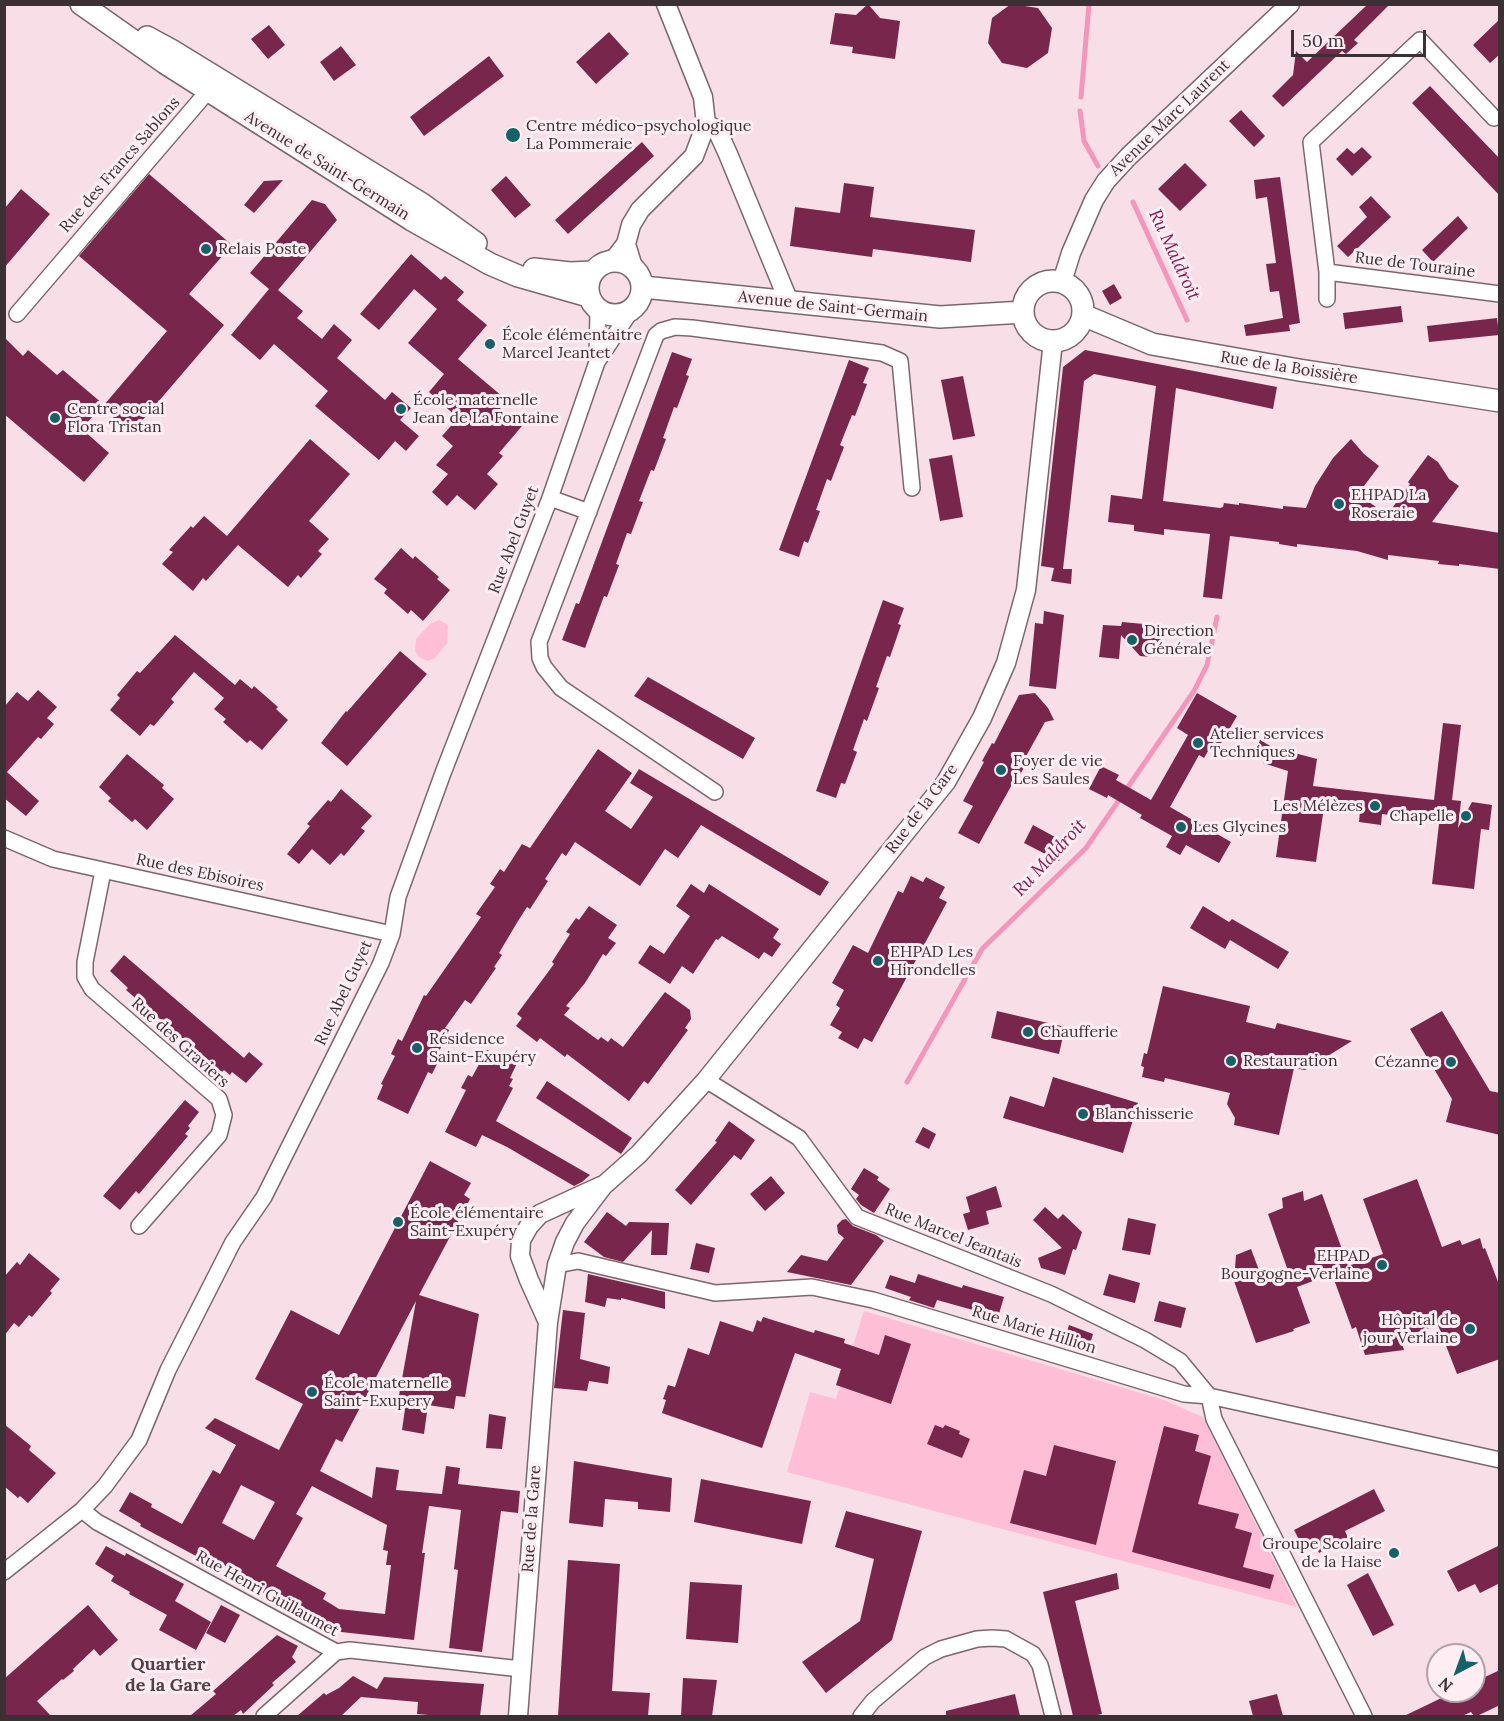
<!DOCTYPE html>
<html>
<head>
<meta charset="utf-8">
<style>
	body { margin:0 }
	#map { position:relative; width:1504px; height:1721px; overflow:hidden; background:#f8dee7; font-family:Lora,serif }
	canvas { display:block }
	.frame { position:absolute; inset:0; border:6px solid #3b3135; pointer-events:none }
	.north { position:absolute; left:1426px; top:1643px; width:60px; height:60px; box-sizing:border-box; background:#feeef3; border:2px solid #b0a2a7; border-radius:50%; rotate:221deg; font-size:16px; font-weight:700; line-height:24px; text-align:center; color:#3b3135 }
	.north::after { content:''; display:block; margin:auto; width:21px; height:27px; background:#126267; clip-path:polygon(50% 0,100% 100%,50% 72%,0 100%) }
	.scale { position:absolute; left:1291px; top:30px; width:135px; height:27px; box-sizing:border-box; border:3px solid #3b3135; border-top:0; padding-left:8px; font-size:18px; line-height:21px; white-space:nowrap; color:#3b3135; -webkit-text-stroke:4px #feeef3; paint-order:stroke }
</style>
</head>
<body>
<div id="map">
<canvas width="1504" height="1721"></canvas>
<div class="frame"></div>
<div class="north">N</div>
<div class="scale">50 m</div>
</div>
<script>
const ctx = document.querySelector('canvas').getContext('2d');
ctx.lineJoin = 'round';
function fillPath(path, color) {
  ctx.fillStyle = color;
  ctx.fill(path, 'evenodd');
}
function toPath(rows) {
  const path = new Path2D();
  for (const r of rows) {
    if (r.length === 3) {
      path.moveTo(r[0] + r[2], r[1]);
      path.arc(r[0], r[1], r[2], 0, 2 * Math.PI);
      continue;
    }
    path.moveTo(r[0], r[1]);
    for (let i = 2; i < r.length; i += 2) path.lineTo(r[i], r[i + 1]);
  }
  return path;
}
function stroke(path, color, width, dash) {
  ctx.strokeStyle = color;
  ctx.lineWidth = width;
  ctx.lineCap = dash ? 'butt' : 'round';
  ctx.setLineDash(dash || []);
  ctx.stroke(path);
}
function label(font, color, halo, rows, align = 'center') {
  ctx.font = font + ' Lora,serif';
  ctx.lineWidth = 6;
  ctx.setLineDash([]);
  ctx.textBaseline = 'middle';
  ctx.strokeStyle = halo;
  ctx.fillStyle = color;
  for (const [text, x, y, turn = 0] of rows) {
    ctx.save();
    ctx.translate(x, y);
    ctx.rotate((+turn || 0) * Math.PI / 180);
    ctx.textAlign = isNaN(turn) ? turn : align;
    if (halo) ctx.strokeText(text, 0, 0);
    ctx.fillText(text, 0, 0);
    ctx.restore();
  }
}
fillPath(toPath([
	[439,620,448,625,447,643,435,658,427,661,419,657,415,651,416,639,430,624],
	[864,1311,1164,1400,1203,1417,1297,1607,787,1472,810,1392,836,1399]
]), '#febfd6');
stroke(toPath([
	[1081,97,1089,4],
	[1080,111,1084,141,1098,166],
	[1133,202,1187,320],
	[907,1082,982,949,1086,848,1194,691,1207,665,1217,617]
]), '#f496bb', 5);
fillPath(toPath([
	[868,4,880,18,900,21,895,59,852,53,853,47,830,44,835,13,856,15],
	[1011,4,1038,8,1052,28,1048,53,1027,68,1002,63,988,43,992,18],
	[1368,4,1390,4,1354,40,1358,43,1346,54,1342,51,1283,107,1272,96,1293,75,1296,51,1307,62],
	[1500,19,1500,54,1490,63,1473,45],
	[269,25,285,45,268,59,251,39],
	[609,32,629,54,596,84,576,62],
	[341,46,356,65,334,81,320,62],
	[489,56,504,76,424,136,410,117],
	[1430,86,1500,159,1500,196,1412,103],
	[1241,110,1265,136,1254,147,1229,121],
	[642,142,654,156,568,234,555,220],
	[1362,147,1372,157,1352,176,1336,159,1347,148,1354,154],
	[1185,163,1207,185,1180,211,1158,189],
	[149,174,232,245,189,294,224,325,134,430,116,421,104,405,167,331,79,256],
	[506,176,531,205,515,218,491,190],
	[1280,177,1300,323,1289,325,1290,331,1246,336,1244,325,1283,318,1279,291,1270,292,1266,264,1276,263,1267,197,1256,199,1254,180],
	[283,180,254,213,244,205,264,181],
	[844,183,874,187,870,217,975,230,971,262,873,249,872,257,790,246,795,207,840,213],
	[21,189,50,214,4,268,4,209],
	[1371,196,1391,217,1348,257,1337,246,1367,217,1359,207],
	[312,200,325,204,337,220,278,290,303,311,297,318,322,339,334,324,352,340,337,358,385,400,392,392,411,408,400,420,419,436,406,451,395,441,379,460,315,406,328,391,274,344,260,360,231,335,269,289,250,273],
	[1458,216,1468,228,1433,262,1422,250],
	[411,254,441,280,445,276,464,292,457,300,487,325,458,359,503,397,496,405,522,426,499,453,503,456,487,474,498,484,475,510,457,495,447,506,432,492,448,474,436,465,453,446,442,436,458,418,429,392,444,374,408,343,437,309,414,289,379,330,360,314],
	[1114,284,1122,298,1110,305,1102,291],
	[1401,306,1403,322,1345,329,1343,313],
	[1497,318,1499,335,1429,342,1427,326],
	[4,337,23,356,28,350,57,375,63,370,103,404,82,429,109,453,84,482,4,414],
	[1085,350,1277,387,1273,409,1176,388,1163,501,1220,508,1223,507,1224,503,1239,505,1239,503,1283,509,1283,506,1306,508,1315,486,1333,458,1351,439,1364,454,1379,466,1358,494,1387,515,1410,484,1408,482,1428,455,1438,462,1449,479,1459,486,1432,522,1500,533,1500,569,1459,564,1459,566,1438,564,1439,561,1388,555,1388,560,1357,551,1297,544,1297,547,1279,544,1279,542,1230,536,1222,599,1203,597,1210,534,1164,529,1164,535,1134,531,1134,525,1108,522,1111,495,1142,499,1156,386,1094,374,1084,381,1063,569,1072,569,1071,584,1051,581,1054,568,1041,566,1063,367],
	[672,352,692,359,686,375,689,376,677,408,674,407,663,438,666,439,654,471,651,470,639,501,643,502,631,534,627,533,616,564,619,565,607,597,604,596,585,648,562,640,576,603,579,604],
	[849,360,869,368,863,383,867,384,855,416,852,415,840,445,844,447,831,481,827,479,816,510,820,511,808,543,804,541,799,557,779,550],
	[963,376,975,436,953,440,941,380],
	[310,439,350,474,309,521,329,539,318,551,322,554,301,578,298,575,288,587,238,545,206,581,203,578,193,591,162,564,173,552,169,550,191,526,193,528,204,516,227,536],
	[952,455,963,517,940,521,929,459],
	[401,548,413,559,415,556,439,577,437,579,450,590,423,621,411,610,408,614,384,593,387,589,374,579],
	[883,600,904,608,898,624,901,625,890,657,887,656,876,687,879,688,867,721,864,719,853,750,857,752,845,784,841,783,836,798,816,791],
	[1044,611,1064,615,1056,689,1029,686,1035,623,1043,624],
	[1122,622,1155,625,1154,630,1164,632,1160,651,1152,650,1151,657,1140,656,1121,635,1119,659,1099,657,1103,625,1121,626],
	[175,635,235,685,240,679,252,689,254,686,278,707,276,709,288,720,262,750,250,740,247,743,223,722,226,719,214,709,224,698,194,672,171,699,174,702,154,726,150,724,140,736,110,710,120,698,117,695,137,671,140,673],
	[400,651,427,674,347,766,321,743,346,711,347,712],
	[648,677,755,738,743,759,634,696],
	[38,690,57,707,47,718,54,724,41,739,38,737,7,772,39,801,26,816,4,798,4,707,17,692,28,701],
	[1035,693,1048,708,1054,720,1045,722,1024,760,1027,762,1017,780,1015,779,979,844,958,833,973,806,963,801,984,762,982,761,992,743,994,744,1019,695],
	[1197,693,1237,716,1220,745,1214,741,1204,758,1199,755,1170,807,1231,842,1219,863,1186,845,1180,855,1166,847,1172,836,1140,818,1142,815,1108,795,1107,798,1089,789,1101,766,1119,775,1116,780,1151,800,1188,735,1177,728],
	[1443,723,1461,725,1452,800,1461,801,1458,828,1472,802,1492,805,1489,830,1481,829,1474,889,1432,884,1439,824,1431,823,1431,820,1382,814,1381,825,1359,822,1360,811,1324,807,1316,862,1276,857,1288,771,1263,763,1264,760,1254,757,1260,740,1272,747,1317,759,1313,786,1434,800],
	[598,749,632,773,605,811,631,829,653,797,630,783,639,769,829,882,820,896,701,825,678,858,665,849,640,886,575,842,566,856,562,853,545,879,548,881,530,909,527,907,518,921,499,953,502,955,494,967,496,968,471,1004,465,1000,445,1028,449,1030,436,1058,439,1060,432,1074,428,1072,408,1114,377,1099,383,1085,381,1084,395,1056,391,1054,398,1039,402,1041,424,995,426,996,481,917,476,914,495,887,490,884,500,869,504,872,522,844,530,848],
	[127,754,164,785,162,788,174,799,147,830,135,819,132,822,108,801,111,798,99,787],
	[341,789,372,816,361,828,365,831,344,856,341,853,330,865,312,849,299,864,287,854,310,826,307,824,328,800,331,802],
	[1033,825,1068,844,1059,861,1024,843],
	[911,876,923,882,926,877,945,887,939,898,947,902,872,1042,864,1038,858,1049,838,1038,842,1032,830,1025,840,1008,836,1005,844,990,832,983,853,945,868,953,898,891,903,893],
	[691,884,704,893,709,884,779,929,773,938,781,944,772,957,764,952,759,959,722,936,718,940,716,939,693,974,682,966,670,984,638,963,650,945,664,954,690,916,676,906],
	[589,906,617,925,608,938,616,943,606,956,603,954,585,983,566,1006,570,1008,564,1015,598,1040,601,1037,608,1042,611,1038,623,1047,665,992,690,1010,691,1019,685,1028,688,1030,648,1084,644,1081,629,1101,567,1054,565,1057,540,1038,537,1042,516,1026,522,1018,517,1014,554,964,552,962,570,934,566,932,576,918,579,920],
	[1203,906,1229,922,1232,919,1289,952,1278,969,1230,940,1225,949,1190,928],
	[124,955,244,1058,249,1052,263,1064,246,1083,232,1072,230,1075,224,1070,222,1072,126,990,128,988,110,971],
	[1163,986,1250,1006,1246,1022,1275,1029,1277,1023,1352,1041,1305,1070,1294,1068,1279,1135,1234,1125,1235,1118,1227,1104,1230,1093,1165,1078,1164,1082,1142,1077,1144,1067,1141,1066,1144,1053,1147,1054],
	[997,1011,1065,1027,1059,1054,991,1038],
	[1442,1011,1490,1091,1500,1093,1500,1135,1446,1122,1452,1099,1410,1029],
	[487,1050,517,1063,510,1078,513,1079,509,1086,513,1088,496,1121,590,1175,582,1182,574,1186,507,1147,482,1135,476,1147,445,1132,466,1090,461,1088,468,1075,472,1077],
	[1053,1077,1138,1103,1123,1153,1003,1118,1010,1096,1044,1107],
	[547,1081,632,1138,621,1154,536,1098],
	[185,1100,199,1112,188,1126,190,1128,185,1134,188,1136,139,1194,136,1191,120,1210,103,1196],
	[729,1121,755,1140,741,1160,734,1155,691,1205,675,1190,717,1142,715,1141],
	[923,1127,936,1134,929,1149,915,1142],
	[430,1161,471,1183,464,1195,470,1199,419,1295,479,1314,465,1397,456,1396,454,1409,428,1405,424,1434,402,1430,406,1402,398,1401,416,1301,342,1442,336,1439,320,1471,372,1498,376,1467,399,1470,396,1490,442,1494,446,1466,460,1468,458,1484,520,1491,518,1513,501,1511,482,1652,449,1648,458,1570,454,1569,461,1510,429,1506,422,1553,425,1553,414,1640,323,1630,281,1606,275,1599,239,1580,242,1574,198,1552,196,1556,140,1526,141,1524,119,1511,130,1492,152,1504,151,1507,182,1524,213,1470,220,1474,236,1445,205,1428,215,1418,279,1450,303,1404,255,1379,291,1310,339,1335],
	[241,1485,275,1502,254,1540,222,1523],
	[312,1486,387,1525,383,1550,388,1551,386,1565,391,1565,385,1614,339,1609,323,1599,326,1593,276,1566,303,1518,296,1514],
	[864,1168,879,1177,877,1180,890,1189,874,1213,861,1205,856,1199,859,1195,851,1189],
	[771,1176,785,1193,765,1211,750,1194],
	[1417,1179,1442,1247,1460,1240,1462,1245,1480,1238,1483,1249,1485,1248,1500,1287,1500,1359,1457,1374,1438,1325,1400,1338,1404,1350,1365,1355,1356,1327,1352,1329,1332,1274,1297,1287,1310,1323,1293,1329,1294,1331,1256,1343,1234,1281,1236,1255,1251,1249,1262,1278,1287,1268,1268,1214,1283,1208,1282,1198,1303,1191,1304,1201,1322,1194,1348,1266,1383,1254,1363,1199],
	[996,1186,1002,1207,986,1211,989,1224,968,1230,963,1214,970,1212,966,1197],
	[1045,1207,1058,1219,1063,1214,1082,1232,1076,1250,1073,1249,1065,1275,1041,1268,1038,1258,1062,1248,1033,1220],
	[607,1212,626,1226,629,1222,669,1223,667,1255,651,1255,652,1230,623,1262,604,1257,584,1242],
	[1128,1218,1156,1224,1150,1255,1122,1250],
	[846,1219,853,1226,876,1235,884,1241,851,1285,787,1272,801,1255,827,1261,844,1238,838,1233,837,1225,842,1220],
	[696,1243,715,1248,709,1273,690,1269],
	[29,1253,60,1279,50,1291,52,1293,32,1317,29,1315,19,1327,14,1323,4,1336,4,1277,17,1262,20,1265],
	[588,1274,665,1292,665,1309,621,1298,621,1300,607,1298,605,1307,585,1302],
	[918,1274,962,1288,963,1285,1004,1297,998,1317,937,1300,934,1308,909,1300,911,1297,885,1288,890,1275,915,1283],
	[1109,1274,1140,1283,1135,1303,1103,1295],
	[1159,1301,1186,1308,1181,1328,1154,1321],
	[563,1310,585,1313,580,1359,610,1367,608,1384,589,1381,587,1391,554,1388],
	[763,1317,814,1333,815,1330,845,1339,844,1343,879,1355,885,1335,911,1344,891,1404,836,1385,841,1369,795,1353,762,1448,662,1413,666,1400,663,1399,668,1385,675,1387,688,1348,709,1355,720,1321,753,1332,757,1320,761,1322],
	[1069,1325,1093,1334,1089,1347,1065,1339],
	[489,1414,506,1417,502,1449,486,1448],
	[4,1424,31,1446,29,1450,56,1473,28,1503,20,1496,18,1498,4,1486],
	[935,1425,943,1428,945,1425,960,1431,959,1434,970,1439,962,1458,927,1444],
	[1164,1426,1199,1435,1195,1451,1211,1456,1198,1504,1239,1514,1235,1528,1252,1533,1243,1567,1274,1575,1270,1589,1132,1552],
	[1054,1445,1116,1461,1096,1545,1010,1523,1024,1470,1046,1476],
	[574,1461,672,1478,670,1512,638,1509,638,1502,605,1499,603,1527,569,1523],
	[701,1479,811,1501,802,1544,694,1522],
	[1374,1489,1385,1511,1345,1531,1348,1538,1319,1553,1316,1546,1305,1551,1294,1530],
	[846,1511,922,1531,892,1640,826,1693,802,1662,860,1621,874,1559,835,1547],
	[1500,1545,1500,1583,1480,1593,1475,1584,1458,1592,1447,1571],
	[106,1546,125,1556,126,1553,184,1584,175,1601,211,1622,196,1650,159,1630,167,1615,129,1594,130,1592,111,1581,114,1576,95,1564],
	[568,1560,620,1564,612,1691,650,1693,648,1716,558,1716],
	[1117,1573,1119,1589,1075,1601,1102,1714,1093,1716,1073,1716,1043,1592],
	[1368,1573,1394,1625,1373,1636,1347,1585],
	[690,1582,742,1585,738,1643,686,1639],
	[88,1605,118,1640,100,1656,94,1649,73,1669,74,1671,63,1680,62,1679,37,1701,51,1716,4,1716,4,1679],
	[221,1605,240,1615,225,1643,206,1633],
	[277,1635,298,1646,292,1657,296,1662,272,1683,274,1685,243,1714,241,1710,233,1716,190,1716,216,1694,213,1691],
	[1500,1670,1500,1705,1477,1716,1474,1716,1471,1712,1462,1716,1404,1716,1456,1691,1474,1691,1474,1682],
	[353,1676,377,1689,384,1677,484,1684,480,1716,441,1716,417,1714,418,1702,361,1697,341,1716,297,1716,324,1693,326,1695,339,1688],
	[683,1678,717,1680,712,1716,681,1716],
	[1015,1694,1020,1716,946,1716,946,1711],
	[1277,1694,1283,1716,1253,1716,1249,1701]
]), '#78264c');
const minor = toPath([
	[1494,118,1420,40,1311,142,1327,272,1500,294],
	[1327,272,1327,299],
	[17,314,214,84],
	[597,361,598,310],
	[550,498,589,512],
	[715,792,561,688,544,667,540,658,539,642,656,335,661,331,675,327,692,328,882,353,900,361,912,488],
	[4,838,53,859,392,934],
	[103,871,85,962,85,977,92,989,219,1099,224,1115,219,1135,139,1226],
	[706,1080,799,1138,857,1217,1051,1294,1145,1340,1180,1361,1209,1396,1214,1419,1364,1716],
	[557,1265,578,1261,715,1293,812,1287,873,1300,1184,1394,1209,1396,1500,1460],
	[82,1510,97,1522,336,1652,350,1650,521,1669],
	[4,1572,82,1510,105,1486,139,1440,168,1370,233,1242,264,1197,381,963,392,934,398,897,443,773,550,498,597,362,630,312],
	[264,1716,336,1652],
	[861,1716,873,1701,925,1657,941,1649,977,1639,992,1638,1006,1639,1033,1654,1040,1665,1053,1716]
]);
const tertiary = toPath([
	[706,124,717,130,728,154,789,302],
	[626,244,633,267],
	[613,261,626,244,631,225,640,210,694,156,706,124,703,97,666,4],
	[1062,282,1071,253,1094,200,1106,181,1129,156,1290,4],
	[548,1322,529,1280,520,1256,521,1240,529,1226,540,1214,601,1186],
	[518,1716,548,1322,557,1265,565,1242,575,1223,603,1186,639,1154,706,1080,946,782,982,718,1006,663,1026,590,1053,341]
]);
const secondary = toPath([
	[81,4,165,63,412,220,490,264,518,276,588,296],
	[147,37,171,50,422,204,476,243],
	[615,288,27],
	[534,269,570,273,593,272],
	[1053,311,30],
	[643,287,940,317,1023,312],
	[1083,315,1152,344,1299,370,1500,401]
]);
stroke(minor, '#7c666e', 18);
stroke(tertiary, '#7c666e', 21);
stroke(secondary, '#7c666e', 24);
stroke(minor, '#fff', 15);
stroke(tertiary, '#fff', 18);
stroke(secondary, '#fff', 21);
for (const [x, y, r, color] of [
	[513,135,8,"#126267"],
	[206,249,6,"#126267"],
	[490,344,6,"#126267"],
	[401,409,6,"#126267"],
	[55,418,6,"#126267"],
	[1339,504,6,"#126267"],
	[1132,640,6,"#126267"],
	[1198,743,6,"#126267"],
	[1001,770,6,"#126267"],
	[1375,806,6,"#126267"],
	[1466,816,6,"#126267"],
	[1181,827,6,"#126267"],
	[878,961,6,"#126267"],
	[1028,1032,6,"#126267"],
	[417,1048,6,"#126267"],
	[1231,1061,6,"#126267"],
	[1451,1062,6,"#126267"],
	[1083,1114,6,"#126267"],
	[398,1222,6,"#126267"],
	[1382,1265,6,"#126267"],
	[1470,1329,6,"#126267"],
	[312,1392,6,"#126267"],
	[1394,1553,6,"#126267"]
]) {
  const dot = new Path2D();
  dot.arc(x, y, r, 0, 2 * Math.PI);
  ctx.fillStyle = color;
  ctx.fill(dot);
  stroke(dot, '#feeef3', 2);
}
label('16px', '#3b3135', '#feeef3', [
	["Avenue Marc Laurent",1170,118,-44],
	["Rue des Francs Sablons",120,165,-49],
	["Avenue de Saint-Germain",327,166,32],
	["Rue de Touraine",1415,265,7],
	["Avenue de Saint-Germain",833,307,6],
	["Rue de la Boissière",1289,368,9],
	["Rue Abel Guyet",514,540,-69],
	["Rue de la Gare",922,809,-53],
	["Rue des Ebisoires",200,873,12],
	["Rue Abel Guyet",344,993,-65],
	["Rue des Graviers",180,1043,42],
	["Rue Marcel Jeantais",953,1236,22],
	["Rue Marie Hillion",1034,1330,17],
	["Rue de la Gare",532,1519,-86],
	["Rue Henri Guillaumet",267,1594,29]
]);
label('16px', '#3b3135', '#feeef3', [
	["Centre médico-psychologique",526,126],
	["La Pommeraie",526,144],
	["Relais Poste",218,249],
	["École élémentaitre",502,335],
	["Marcel Jeantet",502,353],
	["École maternelle",413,400],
	["Jean de La Fontaine",413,418],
	["Centre social",67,409],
	["Flora Tristan",67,427],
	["EHPAD La",1351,495],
	["Roseraie",1351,513],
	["Direction",1144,631],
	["Générale",1144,649],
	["Atelier services",1210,734],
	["Techniques",1210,752],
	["Foyer de vie",1013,761],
	["Les Saules",1013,779],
	["Les Mélèzes",1363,806,"right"],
	["Chapelle",1454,816,"right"],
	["Les Glycines",1193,827],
	["EHPAD Les",890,952],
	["Hirondelles",890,970],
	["Chaufferie",1040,1032],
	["Résidence",429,1039],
	["Saint-Exupéry",429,1057],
	["Restauration",1243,1061],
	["Cézanne",1439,1062,"right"],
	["Blanchisserie",1095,1114],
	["École élémentaire",410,1213],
	["Saint-Exupéry",410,1231],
	["EHPAD",1370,1256,"right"],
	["Bourgogne-Verlaine",1370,1274,"right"],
	["Hôpital de",1458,1320,"right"],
	["jour Verlaine",1458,1338,"right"],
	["École maternelle",324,1383],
	["Saint-Exupery",324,1401],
	["Groupe Scolaire",1382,1544,"right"],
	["de la Haise",1382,1562,"right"]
], 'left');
label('italic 18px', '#861950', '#feeef3', [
	["Ru Maldroit",1174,255,65],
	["Ru Maldroit",1050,858,-47]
]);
label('bold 18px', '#554048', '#feeef3', [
	["Quartier",168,1665],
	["de la Gare",168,1686]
]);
</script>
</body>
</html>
